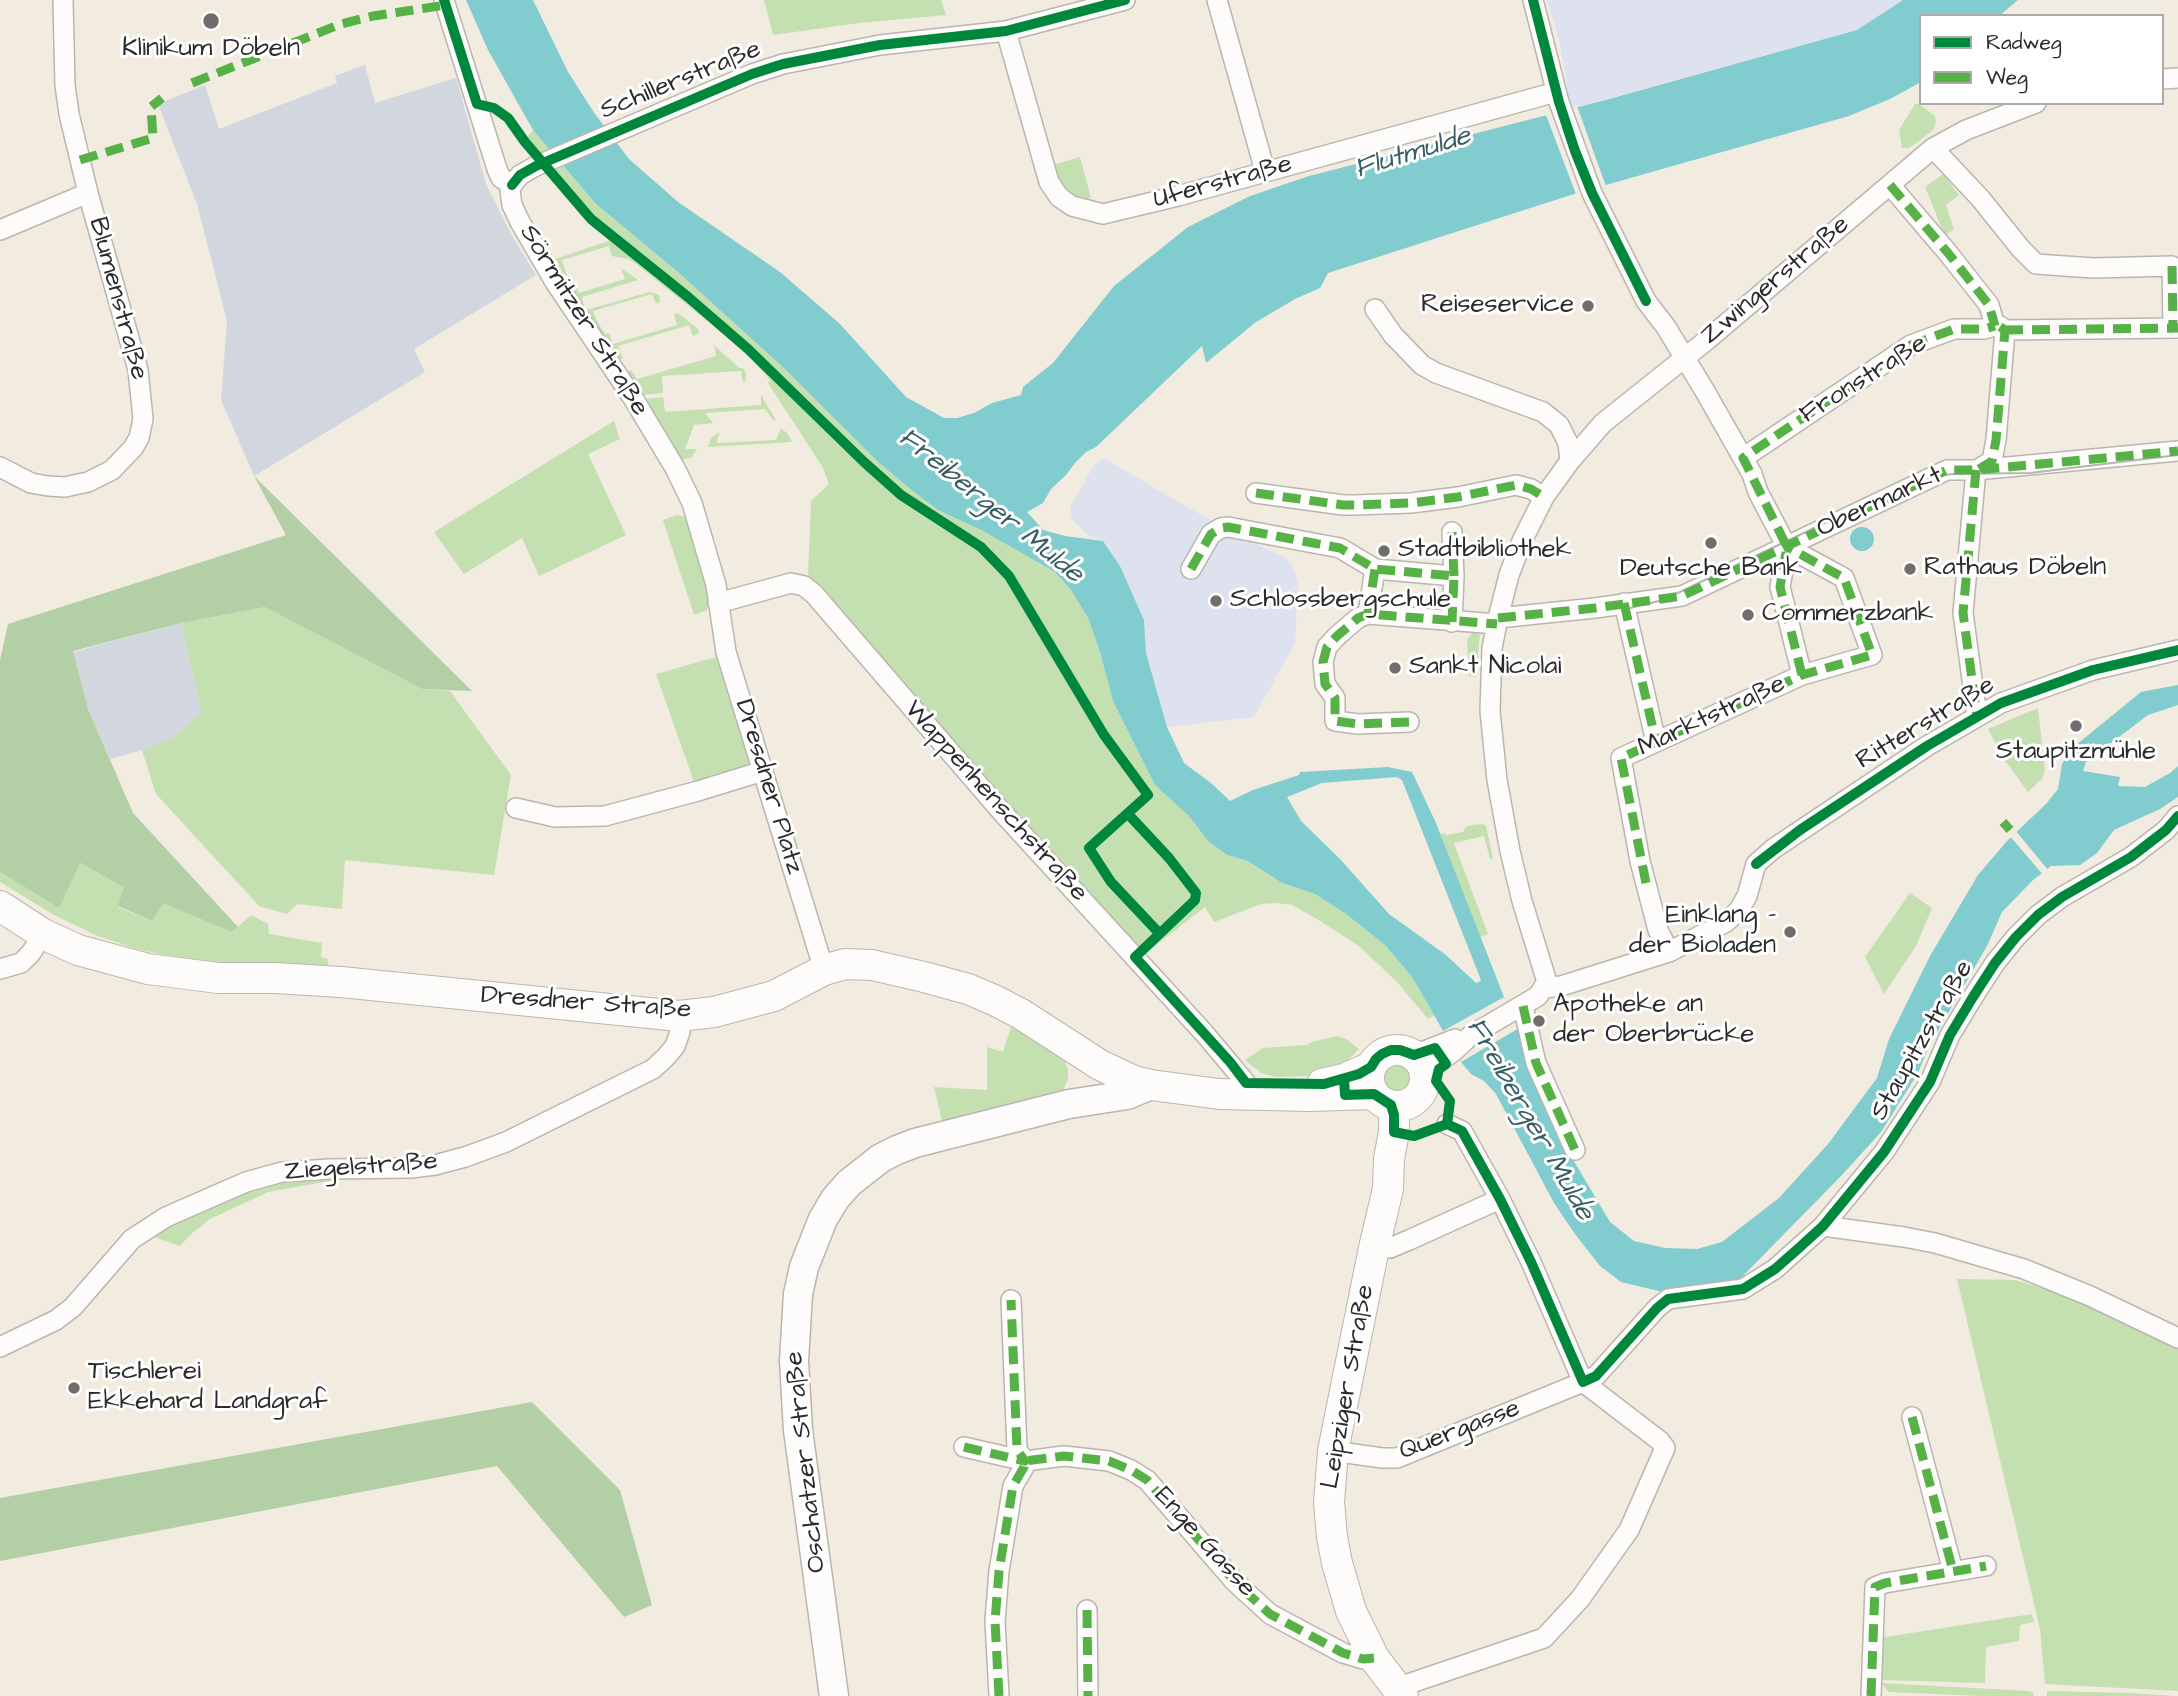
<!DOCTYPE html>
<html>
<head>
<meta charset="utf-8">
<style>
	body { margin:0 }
	#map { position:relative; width:2178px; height:1696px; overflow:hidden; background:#f1ebe0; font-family:"Architects Daughter",sans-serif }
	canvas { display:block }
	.legend { position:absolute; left:1919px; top:14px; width:245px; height:91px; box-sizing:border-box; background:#fff; border:2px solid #aaa; margin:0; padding:9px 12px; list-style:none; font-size:21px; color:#2b2b2b }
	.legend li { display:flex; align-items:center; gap:14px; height:35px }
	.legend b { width:35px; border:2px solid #aaa }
</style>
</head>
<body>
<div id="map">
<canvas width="2178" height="1696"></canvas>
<ul class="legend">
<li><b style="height:9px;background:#00873e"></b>Radweg</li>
<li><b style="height:9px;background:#56b246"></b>Weg</li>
</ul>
</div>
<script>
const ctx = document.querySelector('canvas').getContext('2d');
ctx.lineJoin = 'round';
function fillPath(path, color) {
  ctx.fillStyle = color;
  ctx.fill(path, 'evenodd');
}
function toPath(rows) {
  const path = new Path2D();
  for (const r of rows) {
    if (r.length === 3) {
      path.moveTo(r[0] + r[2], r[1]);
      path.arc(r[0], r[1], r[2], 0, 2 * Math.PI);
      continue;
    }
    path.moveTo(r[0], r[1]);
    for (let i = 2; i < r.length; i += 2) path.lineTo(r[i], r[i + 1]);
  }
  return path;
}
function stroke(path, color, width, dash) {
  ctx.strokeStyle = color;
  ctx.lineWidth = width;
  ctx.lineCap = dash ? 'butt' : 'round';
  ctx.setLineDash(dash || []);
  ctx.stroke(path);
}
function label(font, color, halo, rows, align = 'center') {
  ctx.font = font + ' "Architects Daughter",sans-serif';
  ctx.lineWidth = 6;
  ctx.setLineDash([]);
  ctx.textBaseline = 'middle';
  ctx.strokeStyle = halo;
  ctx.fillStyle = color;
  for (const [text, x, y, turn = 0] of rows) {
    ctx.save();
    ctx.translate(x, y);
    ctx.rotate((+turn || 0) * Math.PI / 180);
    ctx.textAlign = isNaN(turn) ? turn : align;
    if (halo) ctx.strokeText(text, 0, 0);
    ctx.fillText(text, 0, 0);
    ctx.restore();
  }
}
fillPath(toPath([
	[1547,0,1903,0,1857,30,1571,109,1560,43],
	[1103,458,1236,535,1285,557,1292,565,1298,582,1295,643,1254,717,1167,727,1146,653,1144,620,1120,566,1103,541,1088,535,1071,518,1070,507,1093,467]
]), '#dde2ee');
fillPath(toPath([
	[365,65,375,103,456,78,486,184,512,236,536,275,414,349,425,372,254,476,221,400,227,321,197,204,158,104,205,85,219,129,337,83,335,76],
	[181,623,201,712,174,737,142,750,110,759,88,709,73,652]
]), '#d2d6df');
fillPath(toPath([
	[764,0,941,0,946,15,859,23,773,35],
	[1915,104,1919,104,1935,116,1936,122,1934,129,1919,141,1909,148,1902,148,1899,130],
	[533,130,595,203,679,273,785,369,877,461,938,510,981,530,1055,572,1071,590,1088,618,1101,655,1188,815,1208,841,1227,855,1248,861,1282,883,1315,894,1346,914,1385,945,1412,977,1434,1016,1428,1019,1397,982,1359,946,1317,919,1292,905,1275,903,1261,904,1214,922,1205,907,1146,953,1084,893,907,687,808,577,811,501,829,484,822,466,768,383,770,380,744,351,721,332,635,263,628,259,612,256,609,246,562,260,567,275,564,276,553,260,611,240,650,269,723,330,773,377,777,375,749,347,593,217,526,139],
	[1080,157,1091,198,1081,199,1070,196,1060,188,1053,165],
	[1943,174,1959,195,1946,205,1954,229,1945,236,1925,187],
	[621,268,638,280,582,297,583,302,581,303,566,279,568,279,570,283,575,282,579,293,625,279],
	[650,292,659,295,660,302,656,304,652,294,593,311,597,321,605,334,609,333,613,344,677,325,674,314,678,313,698,329,699,333,693,336,689,325,618,346,623,358,619,360,586,310],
	[714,345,739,368,743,368,746,374,745,382,743,382,741,371,662,376,663,393,643,395,628,371,631,370,637,379,716,356],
	[761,395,776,420,774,421,765,409,705,413,713,423,694,425,685,449,697,449,691,458,682,459,646,399,663,397,665,412,761,405],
	[614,421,620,439,588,454,626,535,539,576,522,538,464,574,434,532],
	[781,428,788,434,792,442,708,447,711,438,720,432,716,443,776,440],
	[677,515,686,517,702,563,712,602,707,607,707,610,694,615,663,520],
	[265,607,422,689,450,691,511,775,494,875,345,860,342,909,297,904,287,914,259,906,156,794,142,750,174,737,201,712,181,623],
	[1478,631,1480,634,1476,677,1469,676,1467,640,1472,633],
	[716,657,750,766,694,782,656,674],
	[2038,708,2045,771,2042,779,2028,792,2002,756,1988,729],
	[1483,824,1486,826,1493,859,1490,859,1484,836,1454,843,1488,934,1480,937,1440,834,1445,833,1446,835,1463,832,1466,827,1472,825],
	[79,863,125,887,118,907,151,921,163,902,232,932,251,915,268,924,269,934,322,943,321,957,328,959,328,969,233,964,184,959,137,949,98,936,54,915,0,882,0,872,59,908],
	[1910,893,1932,908,1916,946,1884,994,1865,957],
	[1011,1027,1064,1058,1068,1071,1068,1079,1060,1097,944,1129,934,1087,987,1090,987,1047,1003,1052],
	[1337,1036,1346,1039,1359,1049,1349,1059,1323,1072,1306,1076,1276,1077,1261,1073,1245,1060,1263,1048,1307,1045,1311,1042],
	[1397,1077,17],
	[381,1172,268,1192,210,1219,191,1234,180,1246,151,1236,170,1221,283,1176],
	[1957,1279,2015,1280,2084,1301,2178,1345,2178,1691,2045,1684,2040,1629],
	[2032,1614,2034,1622,2020,1625,2019,1641,1986,1647,1985,1683,1880,1680,1879,1638],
	[1881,1683,2030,1691,2034,1694,2033,1696,1980,1696,1889,1692],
	[2047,1691,2132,1693,2174,1696,2047,1696]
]), '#c4e0b0');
fillPath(toPath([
	[254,476,472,691,422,689,265,607,181,623,73,651,88,709,133,813,238,927,232,932,163,903,152,921,118,906,124,887,80,863,59,908,0,872,0,660,8,624,286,535],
	[532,1402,620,1490,652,1605,624,1617,497,1466,0,1561,0,1498]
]), '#b2cfa5');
fillPath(toPath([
	[466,0,533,0,568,72,595,114,629,159,678,202,780,272,840,324,906,397,944,418,957,418,974,413,992,403,1021,395,1023,387,1053,363,1114,286,1188,227,1250,196,1309,176,1602,101,1857,30,1903,0,2018,0,1999,16,1921,16,1921,82,1890,99,1849,116,1574,194,1328,273,1320,288,1295,299,1256,322,1206,363,1202,346,1096,447,1086,452,1075,463,1066,475,1051,489,1043,503,1027,512,1043,530,1065,536,1103,541,1120,566,1144,620,1146,653,1167,727,1184,763,1211,783,1230,801,1253,790,1299,775,1300,772,1388,767,1412,772,1436,823,1504,997,1521,1027,1529,1065,1575,1163,1610,1222,1634,1241,1665,1248,1697,1249,1722,1242,1779,1198,1828,1144,1877,1078,1889,1039,1930,956,1978,875,2007,841,2046,804,2058,789,2062,764,2070,750,2141,692,2178,685,2178,705,2148,715,2086,762,2083,771,2120,777,2118,786,2145,787,2170,773,2178,766,2178,797,2160,809,2114,830,2097,853,2080,865,2051,866,2033,880,2002,912,1987,946,1929,1046,1918,1073,1881,1132,1841,1176,1738,1281,1663,1292,1621,1282,1600,1266,1575,1234,1554,1203,1496,1094,1484,1081,1471,1074,1461,1062,1412,977,1385,945,1346,914,1315,894,1282,883,1248,861,1227,855,1208,841,1188,815,1155,785,1113,701,1101,655,1088,618,1071,590,1055,572,981,530,938,510,908,487,877,461,785,369,679,273,595,203,533,130,488,50],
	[1397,777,1402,780,1481,980,1479,982,1476,983,1446,955,1389,914,1341,860,1301,821,1287,797,1322,783],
	[1862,539,12]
]), '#80cccf');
fillPath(toPath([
	[1577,106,1607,189,1577,197,1546,115],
	[2015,830,2049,871,2044,876,2009,835],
	[1504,997,1521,1027,1461,1062,1443,1031]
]), '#f1ebe0');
const street = toPath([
	[444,0,497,169,501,178,512,185,510,191,512,205,520,222,555,282,633,398,675,468,692,503,716,585,726,652,824,970],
	[1217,0,1265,171],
	[1533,0,1559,102,1592,193,1646,301,1666,327,1706,393,1752,474,1758,492,1787,547,1780,587,1802,675],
	[1006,31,1049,182,1059,197,1072,206,1103,214,1178,196,1556,92],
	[2162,79,2178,78],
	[1933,148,1980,198,2021,249,2036,264,2093,268,2172,266,2173,328],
	[512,185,520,175,536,166,752,74,783,64,880,45,1006,31,1125,0],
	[1890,185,1948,253,1989,305,1995,326],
	[0,230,88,193],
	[1375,309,1393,335,1422,365,1436,373,1543,412,1559,425,1568,443,1570,461],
	[2005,330,2178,328],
	[1743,458,1911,345,1954,329,1984,329,1995,326],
	[0,467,31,483,48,486,65,487,88,482,112,470,133,448,139,438,143,419,138,370,88,193,69,114,65,85,63,0],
	[1976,470,1963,613,1977,716],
	[1977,470,1992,461,1996,440,2005,330,2000,326,1995,326],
	[1256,493,1343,505,1355,505,1411,503,1458,497,1516,485,1531,489,1544,497],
	[1452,532,1454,576],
	[1191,569,1211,534,1221,528,1228,527,1340,548,1375,569,1454,576,1452,622],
	[718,603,791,583,804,586,814,594,1001,811,1204,1033,1246,1083],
	[1624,603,1656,742],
	[1368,614,1375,569],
	[1498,618,1595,608,1682,596,1947,470,1976,470,2178,451],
	[1409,722,1358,724,1335,721,1335,698,1325,684,1323,662,1327,647,1337,636,1358,618,1368,614,1497,624],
	[516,808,555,817,605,816,698,791,763,771],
	[1669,952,1658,930,1640,861,1621,758,1802,675,1872,655,1844,578,1787,547],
	[0,969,21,963,31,953,43,934],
	[1544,988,1561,986,1669,952,1726,922,1739,910,1747,896,1756,864,1773,849,1927,746,2001,703,2093,670,2178,650],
	[1523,1006,1536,1063,1575,1150],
	[1414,1055,1455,1039],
	[1424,1073,1454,1051,1470,1036,1538,996,1547,982,1522,901,1510,851,1497,780,1490,711,1492,648,1498,618,1509,575,1522,541,1544,497,1570,461,1603,423,1707,340,1933,148,1966,130,2036,103],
	[1823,1226,1904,1237,1935,1243,2024,1269,2090,1296,2178,1338],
	[1374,1248,1390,1248,1409,1240,1500,1199],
	[0,1347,56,1320,73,1307,132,1239,166,1217,246,1182,282,1172,330,1169,411,1168,435,1165,465,1157,506,1142,653,1069,666,1057,675,1046,680,1032,679,1016],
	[1912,1417,1953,1571],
	[964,1447,1025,1461,1017,1450,1011,1300],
	[1333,1451,1382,1458,1397,1458,1583,1382,1596,1376,1657,1308,1668,1299,1743,1289,1775,1269,1823,1226,1884,1152,1930,1082,1950,1035,1973,997,1995,963,2016,937,2038,915,2062,897,2131,857,2166,830,2178,816],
	[1087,1610,1088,1696],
	[1399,1692,1411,1683,1544,1638,1580,1599,1629,1530,1665,1448,1660,1441,1583,1382,1531,1262,1500,1199,1462,1131,1447,1124],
	[999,1696,995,1621,999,1571,1013,1486,1024,1467,1025,1461,1064,1456,1109,1461,1131,1470,1147,1480,1235,1582,1270,1614,1343,1653,1363,1659,1374,1658],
	[1871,1696,1875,1587,1885,1583,1986,1566]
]);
const secondary = toPath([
	[834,1696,798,1430,794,1361,798,1294,804,1267,823,1219,835,1199,849,1183,881,1158,897,1150,915,1143,1069,1104,1127,1095,1151,1085]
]);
const primary = toPath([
	[0,906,43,934,78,950,148,969,218,978,275,978,341,982,679,1016,714,1012,774,996,824,970,845,964,872,965,924,977,968,989,994,1000,1021,1014,1100,1065,1134,1081,1151,1085,1219,1094,1310,1096,1374,1094],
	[1397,1078,28],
	[1322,1084,1344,1079,1371,1067],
	[1391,1105,1394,1115,1394,1132,1389,1159,1388,1189,1374,1248,1333,1451,1329,1502,1332,1537,1337,1563,1351,1611,1374,1658,1403,1696]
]);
stroke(street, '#b9b6af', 22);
stroke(secondary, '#b9b6af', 31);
stroke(primary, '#b9b6af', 32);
stroke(street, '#fdfcfa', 19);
stroke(secondary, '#fdfcfa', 28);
stroke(primary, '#fdfcfa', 30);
stroke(toPath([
	[1630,608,1663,600,1896,489,1939,476,1952,474,2030,473,2178,455]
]), '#b5b4b2', 2);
stroke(toPath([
	[192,83,341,24,373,16,446,5],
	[80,160,153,138,151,107,162,98],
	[1890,185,1948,253,1989,305,1995,326],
	[2172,266,2173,328],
	[2005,330,2178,328],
	[1979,469,1992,461,1996,440,2005,330,1999,326],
	[1976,470,1963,613,1977,716],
	[1256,493,1343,505,1355,505,1411,503,1458,497,1516,485,1531,489,1544,497],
	[1452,532,1454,576],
	[1191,569,1211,534,1221,528,1228,527,1340,548,1375,569,1454,576,1452,622],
	[1624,603,1656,742],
	[1368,614,1375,569],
	[1498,618,1595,608,1682,596,1947,470,1976,470,2178,451],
	[1802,675,1780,587,1787,547,1743,458,1911,345,1954,329,1984,329,1995,326],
	[1409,722,1358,724,1335,721,1335,698,1325,684,1323,662,1327,647,1337,636,1358,618,1368,614,1497,624],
	[2003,822,2010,830],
	[1646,883,1621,758,1802,675,1872,655,1844,578,1787,547],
	[1523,1006,1536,1063,1575,1150],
	[1912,1417,1953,1571],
	[964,1447,1025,1461,1017,1450,1011,1300],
	[1087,1610,1088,1696],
	[999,1696,995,1621,999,1571,1013,1486,1024,1467,1025,1461,1064,1456,1109,1461,1131,1470,1147,1480,1235,1582,1270,1614,1343,1653,1363,1659,1374,1658],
	[1871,1696,1875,1587,1885,1583,1986,1566]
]), '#56b246', 9, [18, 9]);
stroke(toPath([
	[444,0,477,104,494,108,508,118,525,142,591,219,688,297,748,349,864,462,901,495,981,547,1009,576,1104,735,1148,795,1089,848,1111,882,1159,933],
	[1533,0,1559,102,1575,151,1592,193,1646,301],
	[512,185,520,175,536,166,752,74,783,64,880,45,1006,31,1125,0],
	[1128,814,1169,858,1196,893,1195,900,1135,957,1230,1062,1246,1083,1324,1084,1359,1074,1371,1067,1376,1059,1382,1054,1391,1050,1400,1050,1414,1055,1435,1048,1446,1064,1439,1069,1436,1081,1450,1101,1447,1124],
	[1756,864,1800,830,1927,746,2001,703,2093,670,2178,650],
	[1344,1079,1345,1095,1374,1094,1391,1105,1394,1115,1394,1132,1414,1136,1447,1124],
	[1447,1124,1462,1131,1500,1199,1531,1262,1583,1382,1596,1376,1657,1308,1668,1299,1743,1289,1775,1269,1800,1247,1823,1226,1884,1152,1930,1082,1950,1035,1973,997,1995,963,2016,937,2038,915,2062,897,2131,857,2166,830,2178,816]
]), '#00873e', 10);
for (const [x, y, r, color] of [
	[211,21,9,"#706e6a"],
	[1588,306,7,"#706e6a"],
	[1711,543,7,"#706e6a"],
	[1384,551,7,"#706e6a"],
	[1910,569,7,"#706e6a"],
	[1216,601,7,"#706e6a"],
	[1748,615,7,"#706e6a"],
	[1395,668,7,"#706e6a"],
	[2076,726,7,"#706e6a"],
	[1790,932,7,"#706e6a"],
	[1539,1021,7,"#706e6a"],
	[74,1388,7,"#706e6a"]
]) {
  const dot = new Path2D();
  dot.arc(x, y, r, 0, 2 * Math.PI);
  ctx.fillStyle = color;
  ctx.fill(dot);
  stroke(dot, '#fff', 2.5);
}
label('26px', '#2b2b2b', '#fff', [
	["Klinikum Döbeln",211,50,"center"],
	["Reiseservice",1574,306,"right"],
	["Stadtbibliothek",1398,551],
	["Rathaus Döbeln",1924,569],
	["Deutsche Bank",1711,570,"center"],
	["Schlossbergschule",1230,601],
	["Commerzbank",1762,615],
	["Sankt Nicolai",1409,668],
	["Staupitzmühle",2076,753,"center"],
	["Einklang -",1776,917,"right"],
	["der Bioladen",1776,947,"right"],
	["Apotheke an",1553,1006],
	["der Oberbrücke",1553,1036],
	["Tischlerei",88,1373],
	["Ekkehard Landgraf",88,1403]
], 'left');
label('26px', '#2b2b2b', '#fff', [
	["Schillerstraße",681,81,-22],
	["Uferstraße",1223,183,-15],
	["Zwingerstraße",1776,281,-40],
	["Blumenstraße",117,299,75],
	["Sörmitzer Straße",583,321,58],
	["Fronstraße",1864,380,-32],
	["Obermarkt",1880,503,-25],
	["Marktstraße",1712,717,-25],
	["Ritterstraße",1926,724,-31],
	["Dresdner Platz",768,787,73],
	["Wappenhenschstraße",995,802,48],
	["Dresdner Straße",586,1004,4],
	["Staupitzstraße",1923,1041,-60],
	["Ziegelstraße",361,1168,-4],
	["Leipziger Straße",1349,1387,-80],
	["Quergasse",1460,1431,-21],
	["Oschatzer Straße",807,1462,-96],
	["Enge Gasse",1204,1543,48]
]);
label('italic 28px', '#385e62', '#fff', [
	["Flutmulde",1413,154,-17],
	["Freiberger Mulde",990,507,39],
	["Freiberger Mulde",1529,1120,60]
]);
</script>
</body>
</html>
